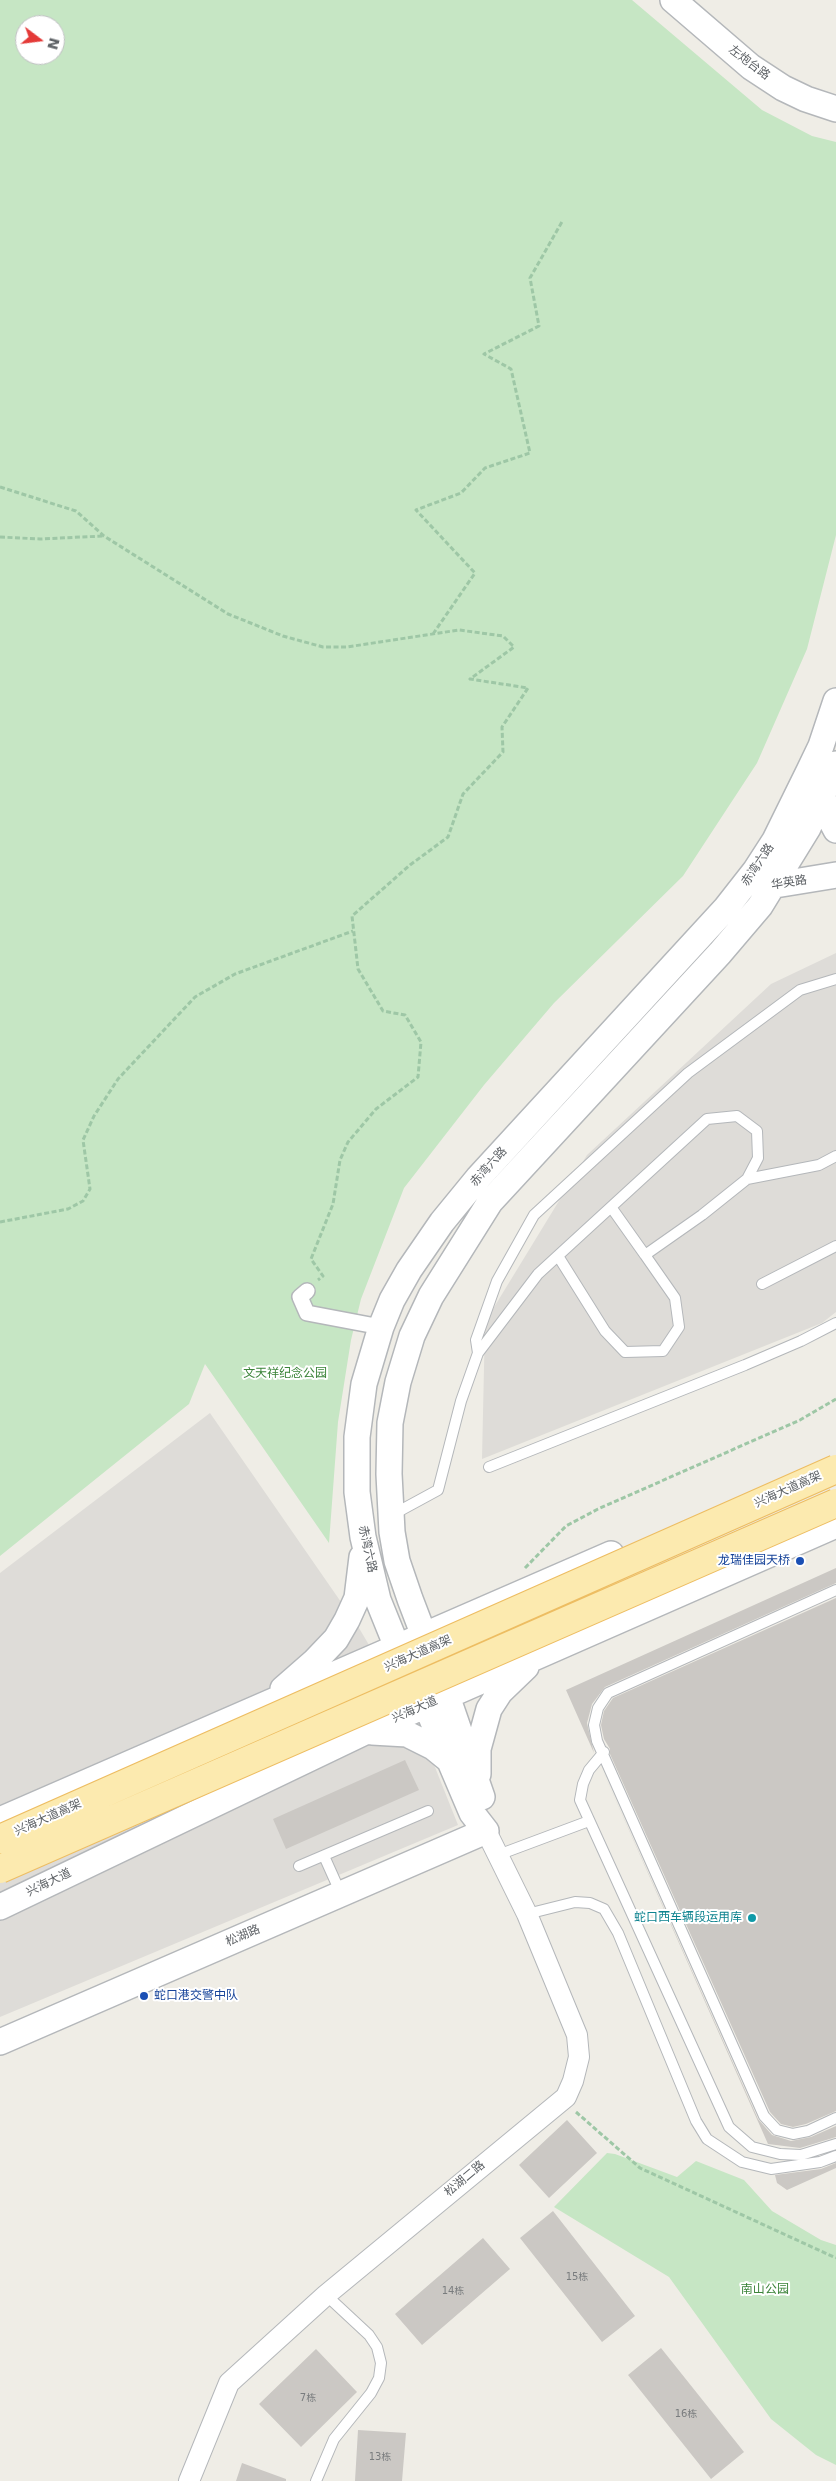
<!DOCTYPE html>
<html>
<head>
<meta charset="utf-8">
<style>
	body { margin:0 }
	#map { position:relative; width:836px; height:2481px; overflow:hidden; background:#efede6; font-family:"DejaVu Sans",sans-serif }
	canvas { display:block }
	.north { position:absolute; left:15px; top:15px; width:50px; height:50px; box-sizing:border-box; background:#fff; border:1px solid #bfc0c2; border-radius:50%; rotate:105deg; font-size:14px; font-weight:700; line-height:20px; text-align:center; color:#5e6266 }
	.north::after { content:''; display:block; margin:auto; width:18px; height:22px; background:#e43a38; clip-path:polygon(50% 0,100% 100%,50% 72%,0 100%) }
</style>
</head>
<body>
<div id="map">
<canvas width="836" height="2481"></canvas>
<div class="north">N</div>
</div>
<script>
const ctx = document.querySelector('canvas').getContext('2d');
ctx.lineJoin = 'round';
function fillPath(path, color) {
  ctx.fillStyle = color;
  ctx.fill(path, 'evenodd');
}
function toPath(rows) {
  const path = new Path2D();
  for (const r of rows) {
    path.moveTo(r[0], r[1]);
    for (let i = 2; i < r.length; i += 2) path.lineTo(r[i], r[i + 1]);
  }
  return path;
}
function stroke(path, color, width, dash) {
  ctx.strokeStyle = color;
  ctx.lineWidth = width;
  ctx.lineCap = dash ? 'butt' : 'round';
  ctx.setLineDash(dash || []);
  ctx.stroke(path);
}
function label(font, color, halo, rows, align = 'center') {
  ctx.font = font + ' "DejaVu Sans","Noto Sans SC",sans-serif';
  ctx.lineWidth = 4;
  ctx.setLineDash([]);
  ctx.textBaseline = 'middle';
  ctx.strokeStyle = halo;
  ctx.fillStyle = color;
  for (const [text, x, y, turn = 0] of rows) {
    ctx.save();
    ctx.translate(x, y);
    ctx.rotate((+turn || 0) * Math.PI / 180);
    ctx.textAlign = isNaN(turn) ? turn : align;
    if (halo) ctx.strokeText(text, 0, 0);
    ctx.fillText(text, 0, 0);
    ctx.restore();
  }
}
fillPath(toPath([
	[836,953,836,1312,822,1323,482,1459,485,1322,587,1155,771,984],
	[210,1413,359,1628,423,1737,458,1825,0,2017,0,1573]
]), '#dedcd8');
fillPath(toPath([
	[0,0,632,0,762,110,812,136,836,142,836,535,807,649,757,763,683,876,554,1003,484,1085,404,1188,361,1299,351,1340,338,1422,329,1543,205,1364,189,1404,0,1556],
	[25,25,55,25,55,55,25,55],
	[607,2153,615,2154,677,2177,696,2161,744,2180,772,2211,821,2240,836,2245,836,2465,816,2455,771,2419,669,2277,554,2207]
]), '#c6e6c4');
fillPath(toPath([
	[836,1568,836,1583,605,1687,592,1704,587,1723,594,1753,566,1690],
	[836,1598,836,2111,806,2124,793,2127,781,2124,770,2112,610,1754,610,1749,604,1739,601,1725,604,1711,613,1698],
	[405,1760,419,1790,286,1849,273,1819],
	[601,1767,758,2119,772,2135,791,2141,811,2137,836,2126,836,2137,800,2148,768,2144],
	[567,2120,597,2153,549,2198,519,2165],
	[836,2163,836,2168,787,2190,777,2183,775,2175,821,2169],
	[553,2211,635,2316,602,2342,520,2238],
	[483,2238,510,2269,422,2345,395,2314],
	[661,2348,744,2452,711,2479,628,2375],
	[316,2349,357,2392,301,2447,259,2404],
	[358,2430,406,2433,402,2481,355,2481],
	[242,2463,286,2479,286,2481,236,2481]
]), '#cbc8c4');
const service = toPath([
	[747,1179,819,1165,836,1156],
	[611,1207,645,1255],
	[762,1284,836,1246],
	[478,1353,476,1340,497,1281,534,1215,688,1073,800,990,836,979],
	[489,1467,745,1365,801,1341,836,1323],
	[392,1515,438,1490,461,1401,478,1353,538,1274,707,1119,737,1116,757,1131,758,1158,747,1179,702,1215,645,1255,675,1298,679,1327,663,1351,625,1352,605,1331,558,1256],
	[836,1590,608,1693,598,1708,594,1725,597,1741,764,2116,777,2130,793,2134,808,2131,836,2118],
	[604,1752,589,1770,583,1784,580,1800,729,2127,752,2147,780,2154,801,2155,836,2144],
	[498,1855,589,1821],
	[324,1856,341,1894],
	[299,1866,428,1811],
	[527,1914,575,1902,590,1903,604,1909,618,1933,696,2121,707,2139,742,2162,771,2169,820,2162,836,2156],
	[316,2481,334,2439,371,2393,379,2378,381,2363,377,2347,369,2335,326,2295]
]);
const pedestrian = toPath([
	[307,1291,300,1297,307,1313,381,1327]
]);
const minor = toPath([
	[189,2481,229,2383,326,2295,566,2097,573,2081,579,2057,577,2035,527,1914,486,1831]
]);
const tertiary = toPath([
	[673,0,751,67,783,88,806,99,836,109],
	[823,796,826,811,836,830],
	[763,887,836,875],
	[283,1689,315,1661,336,1639,347,1620,357,1598,362,1557],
	[372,1732,407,1734,433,1747,449,1760],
	[478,1774,478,1749,489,1709,500,1692,526,1667],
	[482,1797,447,1696,410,1599,397,1561,392,1532,389,1474,390,1423,398,1382,412,1336,431,1296,490,1202,720,953,760,906,808,828,836,764],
	[0,1820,611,1554],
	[486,1831,472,1813,426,1705,397,1647,378,1600,363,1537,357,1492,357,1437,364,1384,381,1327,392,1300,409,1270,442,1222,478,1178,726,908,755,871,775,840,809,771,821,746,836,701],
	[0,1907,365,1732,836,1525],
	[0,2042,486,1831]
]);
stroke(service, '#b4b7ba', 12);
stroke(pedestrian, '#b4b7ba', 18);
stroke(minor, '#b4b7ba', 22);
stroke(tertiary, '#b4b7ba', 28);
stroke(toPath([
	[0,487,76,511,104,536,228,614,283,636,323,647,347,647,459,630,503,636,514,647,470,679,528,688,502,727,503,752,463,794,448,837,410,865,352,916,358,969,383,1011,405,1015,421,1042,418,1077,376,1109,348,1142,340,1160,333,1204,311,1259,323,1276,318,1280],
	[0,537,40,539,103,536],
	[433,634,475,573,416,510,461,493,485,468,530,453,511,369,484,354,539,326,530,278,563,220],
	[0,1222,68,1209,83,1201,90,1189,83,1140,94,1116,118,1079,195,997,235,974,353,931],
	[525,1568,566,1526,598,1509,800,1420,836,1399],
	[576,2112,640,2168,836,2258]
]), '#9ec7a6', 3, [5, 2.5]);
stroke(service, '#fff', 10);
stroke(pedestrian, '#fff', 15);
stroke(minor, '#fff', 20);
stroke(tertiary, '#fff', 25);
const primaryBridge = toPath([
	[0,1839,836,1469],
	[0,1869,836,1503]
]);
stroke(primaryBridge, '#edbd62', 30, []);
stroke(primaryBridge, '#fceaaf', 28);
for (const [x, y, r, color] of [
	[800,1561,5,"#1a4fb4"],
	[752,1918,5,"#0f9aa8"],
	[144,1996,5,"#1a4fb4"]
]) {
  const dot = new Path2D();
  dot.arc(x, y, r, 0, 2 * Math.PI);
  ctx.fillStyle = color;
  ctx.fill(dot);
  stroke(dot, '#fff', 2);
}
label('10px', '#797c7e', null, [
	["15栋",577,2277],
	["14栋",453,2291],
	["7栋",308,2398],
	["16栋",686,2414],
	["13栋",380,2457]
]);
label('12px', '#5e6266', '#fff', [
	["左炮台路",749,63,37],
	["赤湾六路",758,865,-56],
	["华英路",789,883,-9],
	["赤湾六路",489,1167,-48],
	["兴海大道高架",788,1490,-24],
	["赤湾六路",367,1549,78],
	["兴海大道高架",418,1654,-24],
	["兴海大道",415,1710,-24],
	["兴海大道高架",48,1818,-24],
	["兴海大道",49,1883,-26],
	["松湖路",243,1936,-23],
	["松湖二路",465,2179,-40]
]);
label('12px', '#3a8338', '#fff', [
	["文天祥纪念公园",285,1374],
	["南山公园",765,2290]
]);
label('12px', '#164399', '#fff', [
	["龙瑞佳园天桥",790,1561],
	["蛇口港交警中队",154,1996,"left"]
], 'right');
label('12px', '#0d838f', '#fff', [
	["蛇口西车辆段运用库",742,1918]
], 'right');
</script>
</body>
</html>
